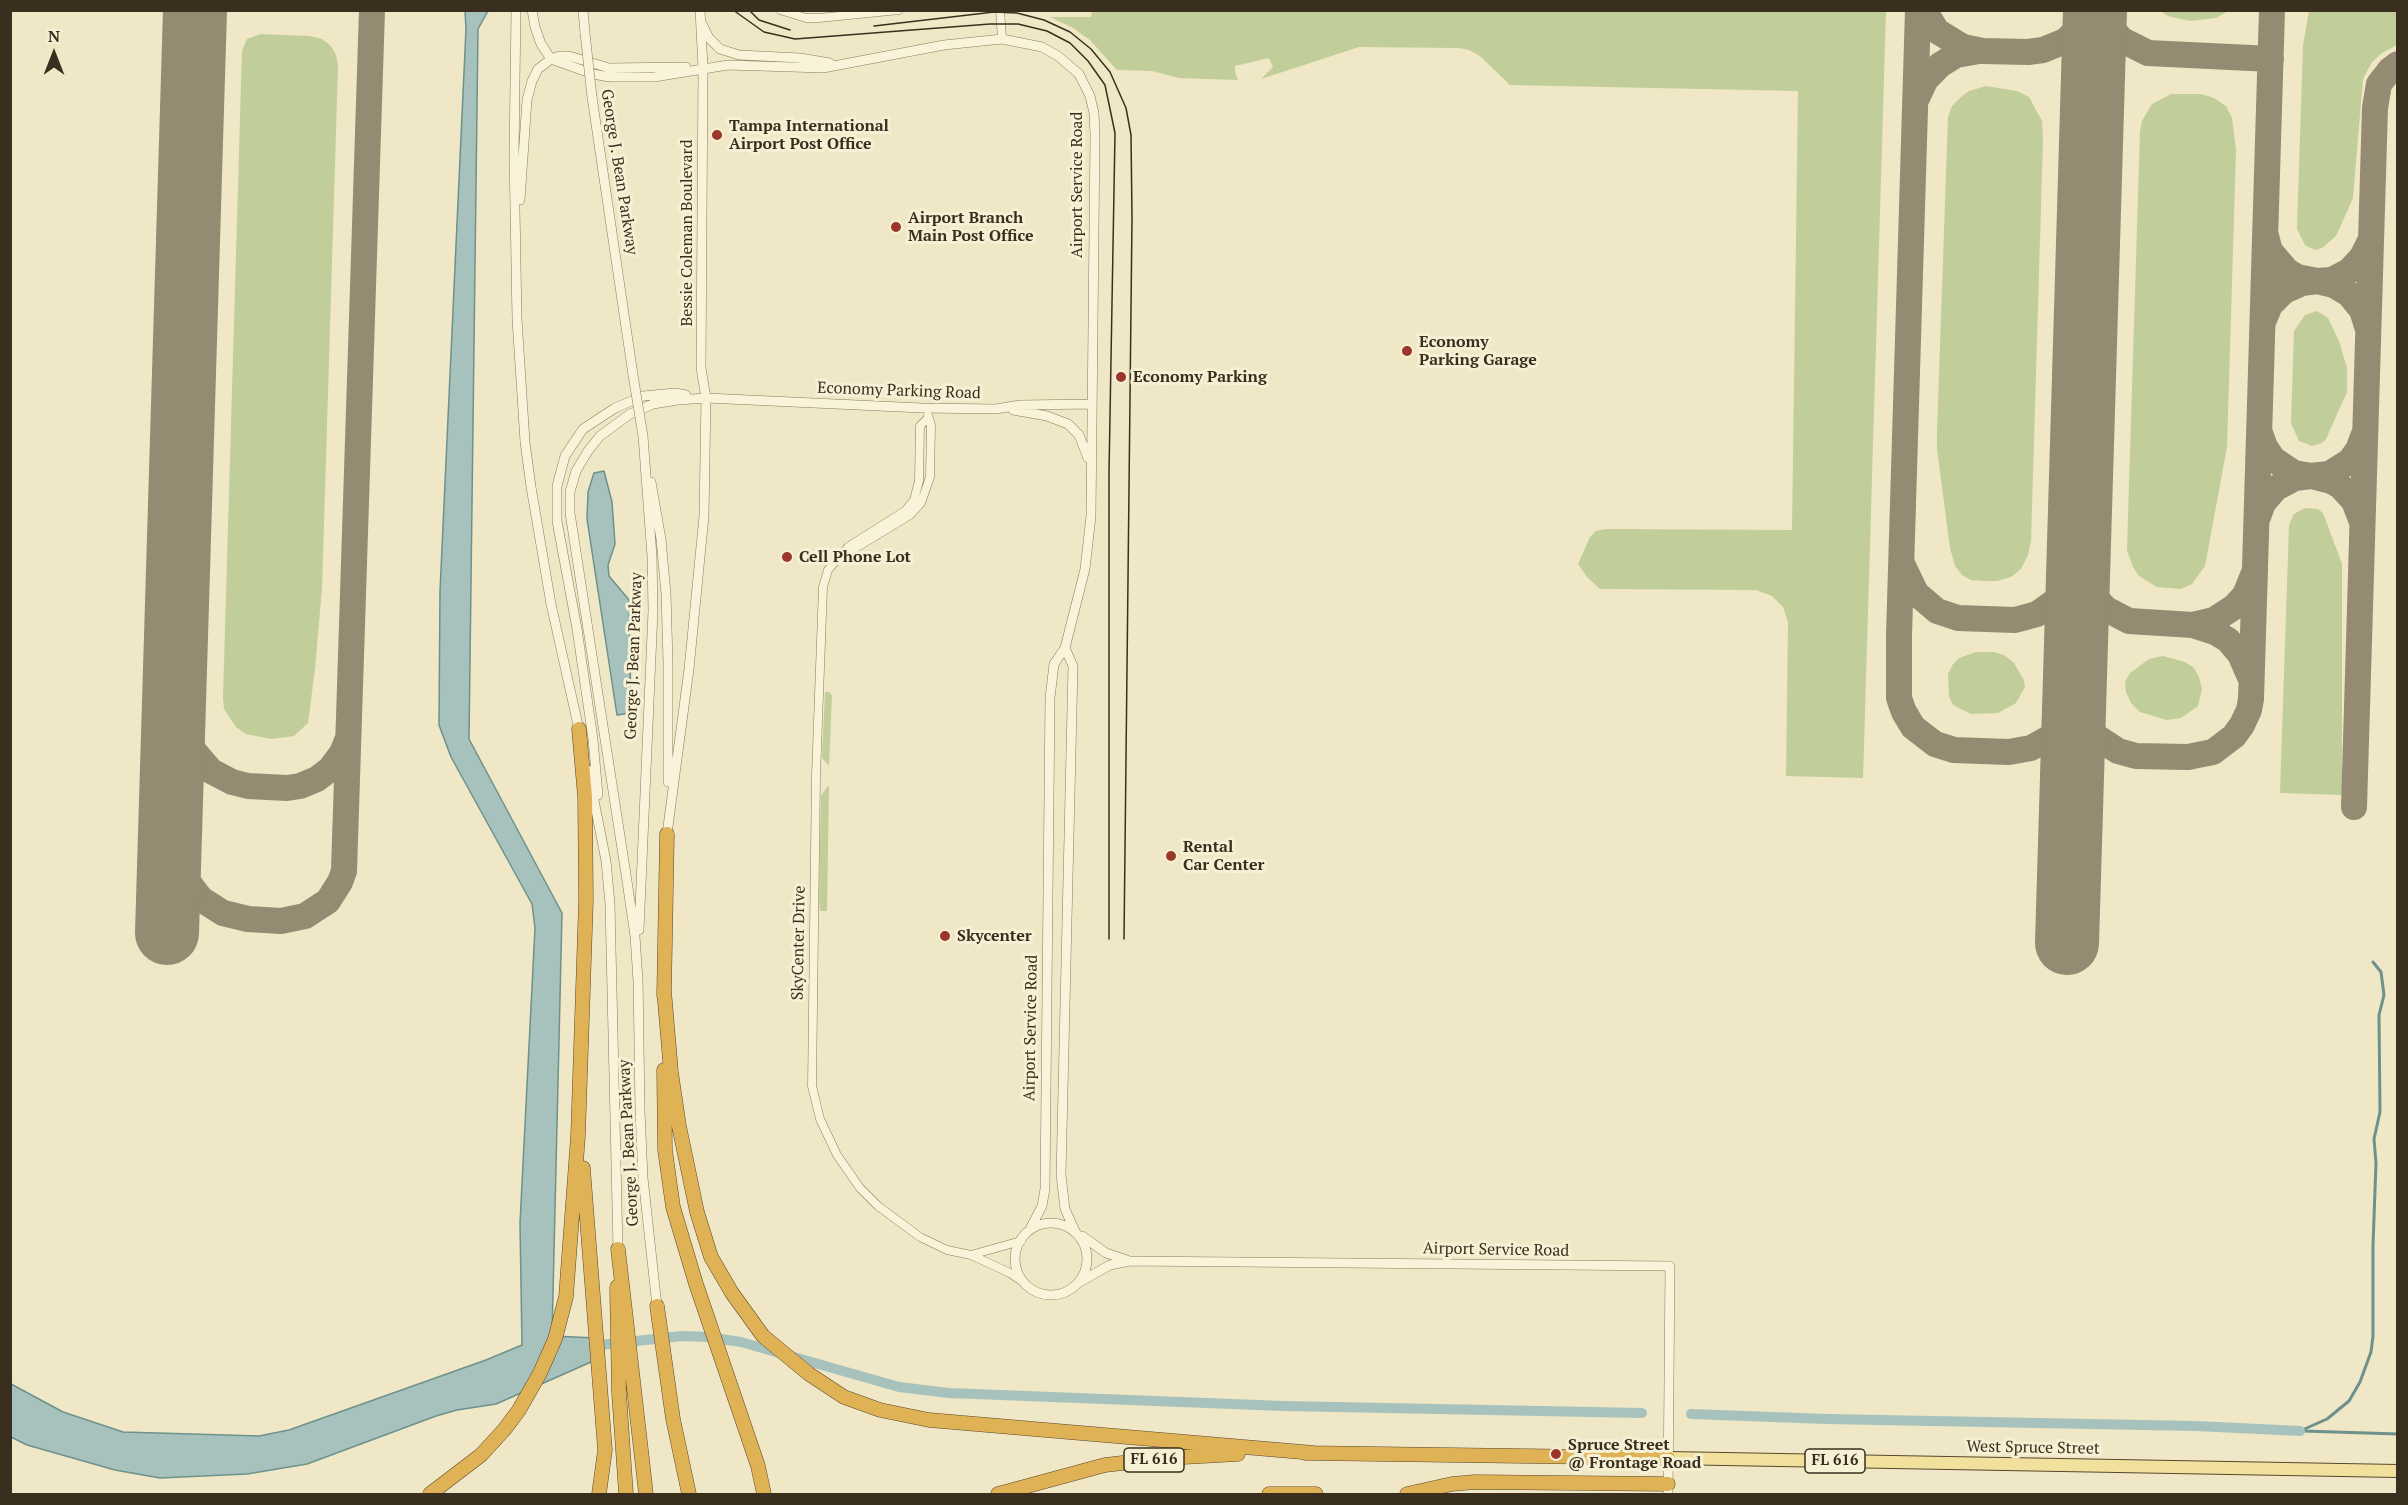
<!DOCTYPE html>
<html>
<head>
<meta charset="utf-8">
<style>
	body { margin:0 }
	#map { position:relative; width:2408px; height:1505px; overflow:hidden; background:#efe7c5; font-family:"PT Serif",serif }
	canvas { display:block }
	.frame { position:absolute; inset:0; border:12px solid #3a2f1f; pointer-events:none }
	.north { position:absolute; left:24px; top:24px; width:60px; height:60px; -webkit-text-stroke:4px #f6f0d5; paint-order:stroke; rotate:0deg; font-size:16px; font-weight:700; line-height:24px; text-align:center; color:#3a2f1f }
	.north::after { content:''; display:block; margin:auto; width:21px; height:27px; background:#3a2f1f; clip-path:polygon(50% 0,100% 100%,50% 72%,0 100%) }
</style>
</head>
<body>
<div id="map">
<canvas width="2408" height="1505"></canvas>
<div class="frame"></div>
<div class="north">N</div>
</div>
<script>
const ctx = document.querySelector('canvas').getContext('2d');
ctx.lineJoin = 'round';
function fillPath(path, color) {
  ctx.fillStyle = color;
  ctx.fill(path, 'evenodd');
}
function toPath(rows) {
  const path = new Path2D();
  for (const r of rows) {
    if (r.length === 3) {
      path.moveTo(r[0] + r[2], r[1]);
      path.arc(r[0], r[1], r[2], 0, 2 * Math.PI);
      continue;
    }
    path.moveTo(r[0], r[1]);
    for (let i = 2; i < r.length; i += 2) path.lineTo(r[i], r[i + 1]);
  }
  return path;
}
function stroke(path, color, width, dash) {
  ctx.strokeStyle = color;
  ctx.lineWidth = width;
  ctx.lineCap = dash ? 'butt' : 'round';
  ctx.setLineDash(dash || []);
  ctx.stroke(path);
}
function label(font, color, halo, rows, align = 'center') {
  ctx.font = font + ' "PT Serif",serif';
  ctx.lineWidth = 6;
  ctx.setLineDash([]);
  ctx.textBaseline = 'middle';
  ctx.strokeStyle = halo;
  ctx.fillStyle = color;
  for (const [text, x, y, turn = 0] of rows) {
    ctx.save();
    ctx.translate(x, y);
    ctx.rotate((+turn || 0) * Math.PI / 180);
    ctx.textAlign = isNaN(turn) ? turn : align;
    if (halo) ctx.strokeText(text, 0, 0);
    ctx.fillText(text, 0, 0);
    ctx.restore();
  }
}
fillPath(toPath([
	[1092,10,1886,11,1863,778,1786,776,1788,622,1783,607,1772,596,1756,590,1600,589,1587,577,1578,564,1590,537,1596,531,1605,529,1792,530,1798,91,1510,85,1480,56,1469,50,1459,48,1359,47,1261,79,1273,67,1269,58,1235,66,1235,72,1238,80,1179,78,1152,71,1117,70,1090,40,1073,28,1050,17,1091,17],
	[2160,11,2228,11,2216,18,2190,21,2168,16],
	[2309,11,2398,11,2397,45,2382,53,2372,62,2363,79,2353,198,2336,236,2322,248,2315,250,2305,245,2297,229,2303,45],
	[261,34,310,36,322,39,331,46,336,55,338,66,322,588,315,669,308,723,294,736,271,739,246,734,236,727,224,709,223,698,242,51,247,39],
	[1986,86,2017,91,2029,97,2042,121,2043,139,2031,541,2028,555,2021,569,2011,577,1997,581,1983,581,1971,580,1962,575,1955,566,1950,548,1937,449,1937,431,1948,117,1952,106,1961,97,1969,91],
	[2171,94,2201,94,2214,98,2226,106,2232,118,2236,150,2227,447,2205,566,2192,584,2181,589,2157,587,2147,581,2138,575,2133,567,2127,550,2140,131,2142,121,2152,104],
	[2317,311,2328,318,2339,341,2347,368,2347,392,2326,439,2322,443,2312,446,2299,441,2291,423,2294,331,2305,315],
	[2305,508,2318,509,2323,513,2342,564,2342,795,2280,793,2289,525,2294,514],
	[1976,652,1994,652,2004,655,2014,663,2024,680,2025,687,2016,703,1998,713,1971,714,1953,705,1949,696,1948,674,1953,664,1959,658],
	[2163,656,2185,662,2194,668,2199,677,2202,689,2198,706,2181,718,2167,720,2140,712,2131,703,2126,692,2125,682,2130,673,2149,659],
	[825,692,829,692,832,695,829,766,822,758],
	[828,786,829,786,827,911,820,911,819,898,821,796]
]), '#c1ce99');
const water = toPath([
	[465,11,488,11,478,29,469,739,562,913,552,1336,597,1338,591,1362,496,1404,457,1410,436,1416,307,1464,247,1474,160,1478,115,1470,27,1445,11,1437,11,1384,63,1412,123,1432,259,1436,289,1430,486,1360,522,1345,520,1223,535,928,532,904,451,757,439,725,440,591,466,29,465,11],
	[604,471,612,502,615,544,608,565,609,576,629,600,631,713,617,715,587,519,588,492,594,473,604,471]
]);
fillPath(water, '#a7c2bd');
stroke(water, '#6d918c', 1.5);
stroke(toPath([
	[2300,1431,2327,1419,2349,1401,2360,1382,2371,1352,2373,1336,2373,1245,2376,1163,2374,1139,2380,1112,2379,1015,2384,995,2381,972,2373,962],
	[2303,1431,2398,1434]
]), '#6d918c', 3);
stroke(toPath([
	[591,1346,682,1336,707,1337,741,1342,899,1387,949,1393,1284,1406,1642,1413],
	[1691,1414,1827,1419,2196,1426,2300,1431]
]), '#a7c2bd', 10);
stroke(toPath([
	[1918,10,1899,635,1899,698,1904,712,1913,727,1935,744,1954,750,2009,752,2031,748,2056,734,2069,716,2075,698],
	[1924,10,1937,31,1963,47,1983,51,2028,52,2043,50,2065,41,2079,28,2089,10],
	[2101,10,2108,24,2122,40,2148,53,2271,59],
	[1917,98,1926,79,1940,65,1956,55,1979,51],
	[2266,236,2270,251,2287,271,2297,277,2317,281,2332,280,2349,271,2362,257,2370,241],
	[2263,322,2270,305,2284,291,2302,283,2317,281,2334,285,2349,294,2362,310,2367,326],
	[2260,433,2265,447,2273,459,2294,473,2311,476,2329,474,2350,461,2358,450,2364,434],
	[2084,467,2081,561,2087,585,2095,598,2106,609,2129,621,2193,625,2215,632,2228,640,2240,654,2250,677],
	[2258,517,2263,503,2276,488,2295,478,2311,476,2331,481,2340,486,2354,501,2362,522],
	[1903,566,1916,593,1937,611,1958,618,2015,620,2037,614,2058,599,2072,579,2077,554],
	[177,607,178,718,187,743,211,771,232,782,248,786,287,788,300,786,317,779,330,769,342,753,348,738],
	[2193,625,2214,620,2234,607,2245,595,2253,575],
	[2075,698,2082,718,2095,736,2118,751,2136,756,2188,757,2213,752,2234,736,2242,725,2249,710,2251,699,2272,10],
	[2354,807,2375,108,2379,84,2390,70,2398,64],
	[170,844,171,853,181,873,201,899,223,913,248,919,281,921,305,916,328,901,340,882,344,871,372,10]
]), '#948b72', 26);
stroke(toPath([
	[167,933,195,10],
	[2067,943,2095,10]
]), '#948b72', 64);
const minor = toPath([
	[780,10,806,18,819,18,899,10],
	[1000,10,1002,39],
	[928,418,920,426,919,481,914,500,905,511,848,547,828,570,823,587,816,776,812,1086,820,1119,837,1155,860,1188,878,1206,920,1237,947,1250,971,1255,1010,1273,1023,1282],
	[844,555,910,515,921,503,930,477,931,425,928,415],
	[971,1255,1021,1241]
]);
const tertiary = toPath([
	[516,10,514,154,517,319,525,442,531,487,551,604,580,734],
	[532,10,535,27,541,44,551,59,593,74,609,77,654,77,728,65,823,68,944,45,1002,39,1042,47,1058,56,1079,74,1090,96,1094,113,1095,135,1091,516,1085,569,1065,648,1054,664,1050,698,1045,1189,1042,1206,1030,1229],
	[583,10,585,33],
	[702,24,709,38,720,49,739,55,800,58,830,63],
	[592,97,633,375],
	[520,200,527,100,532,81,538,69,551,59,560,56,569,56,609,68,686,67],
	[1013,410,1047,416,1068,424,1079,435,1088,458],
	[651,482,661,539,666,594,668,662,668,782],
	[1065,648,1073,666,1061,1175,1065,1209,1075,1231],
	[588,770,606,861,610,904,618,1249],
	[598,795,593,739,577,629,557,521,557,486,565,456,583,429,615,408,643,396,675,393,686,395],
	[667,834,689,669,704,516,706,398,701,368,703,68,700,10],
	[639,930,653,611,652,556,643,436],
	[638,977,640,1111,643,1178,657,1306],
	[638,981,635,936,627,881,570,513,570,492,576,471,588,451,600,436,630,414,653,404,678,400,706,398,922,408,996,409,1020,405,1092,404],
	[1051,1259,36],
	[1082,1236,1106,1253,1127,1260],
	[1078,1283,1110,1265,1130,1261,1670,1266,1668,1494]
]);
const primary = toPath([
	[1668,1458,2398,1471]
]);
const motorway = toPath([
	[664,990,671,1072,679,1126,697,1212,711,1257,732,1293,763,1336,809,1374,844,1397,880,1410,929,1420,1314,1453],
	[664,996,667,834],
	[664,1070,665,1150,673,1207,696,1284,758,1466,764,1494],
	[583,1168,605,1450,599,1494],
	[618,1249,646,1494],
	[617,1287,619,1393,626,1494],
	[657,1306,673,1419,689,1494],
	[1305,1453,1668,1458],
	[430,1494,481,1455,504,1430,519,1410,540,1373,555,1339,566,1297,578,1136,586,900,585,797,579,729],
	[998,1494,1105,1465,1166,1458,1238,1454],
	[1269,1494,1316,1494],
	[1407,1494,1452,1484,1475,1482,1668,1484]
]);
stroke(minor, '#8b7a5b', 9);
stroke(tertiary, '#8b7a5b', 10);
stroke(primary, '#58472f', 14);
stroke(motorway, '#58472f', 15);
stroke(minor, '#f9f3d9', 8);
stroke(tertiary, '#f9f3d9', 9);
stroke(primary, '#f2e19d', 12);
stroke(motorway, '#dfb255', 14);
stroke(toPath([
	[733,10,764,32,795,39,990,24,1018,24,1047,31,1070,43,1088,61,1105,85,1115,133,1109,473,1109,939],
	[749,10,759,20,790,30],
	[874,26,994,12,1017,13,1044,20,1070,32,1091,49,1110,72,1126,108,1131,135,1132,218,1124,939]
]), '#3a2f1f', 1.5);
const tertiaryBridge = toPath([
	[585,33,592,97],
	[633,375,643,436]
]);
stroke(tertiaryBridge, '#8b7a5b', 10, []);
stroke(tertiaryBridge, '#f9f3d9', 9);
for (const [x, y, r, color] of [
	[717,135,6,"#9b362a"],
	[896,227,6,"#9b362a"],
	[1407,351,6,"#9b362a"],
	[1121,377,6,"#9b362a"],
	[787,557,6,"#9b362a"],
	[1171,856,6,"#9b362a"],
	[945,936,6,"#9b362a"],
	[1556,1454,6,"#9b362a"]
]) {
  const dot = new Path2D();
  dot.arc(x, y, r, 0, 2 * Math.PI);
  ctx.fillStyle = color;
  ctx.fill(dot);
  stroke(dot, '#f6f0d5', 2);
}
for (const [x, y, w] of [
	[1154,1460,60],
	[1835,1461,60]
]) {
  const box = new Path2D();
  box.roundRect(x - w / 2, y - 12, w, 24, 4.5);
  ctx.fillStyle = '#f6f0d5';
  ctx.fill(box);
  stroke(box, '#3a2f1f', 1.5);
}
label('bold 15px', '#3a2f1f', null, [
	["FL 616",1154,1460],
	["FL 616",1835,1461]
]);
label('bold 16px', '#3a2f1f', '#f6f0d5', [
	["Tampa International",729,126],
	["Airport Post Office",729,144],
	["Airport Branch",908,218],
	["Main Post Office",908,236],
	["Economy",1419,342],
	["Parking Garage",1419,360],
	["Economy Parking",1133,377],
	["Cell Phone Lot",799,557],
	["Rental",1183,847],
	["Car Center",1183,865],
	["Skycenter",957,936],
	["Spruce Street",1568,1445],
	["@ Frontage Road",1568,1463]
], 'left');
label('16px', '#3a2f1f', '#f6f0d5', [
	["George J. Bean Parkway",619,172,81],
	["Airport Service Road",1077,185,-90],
	["Bessie Coleman Boulevard",687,233,-90],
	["Economy Parking Road",899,391,2],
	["George J. Bean Parkway",634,656,-88],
	["SkyCenter Drive",799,943,-89],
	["Airport Service Road",1031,1028,-89],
	["George J. Bean Parkway",629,1143,-93],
	["Airport Service Road",1496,1250,1],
	["West Spruce Street",2033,1448,1]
]);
</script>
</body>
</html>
